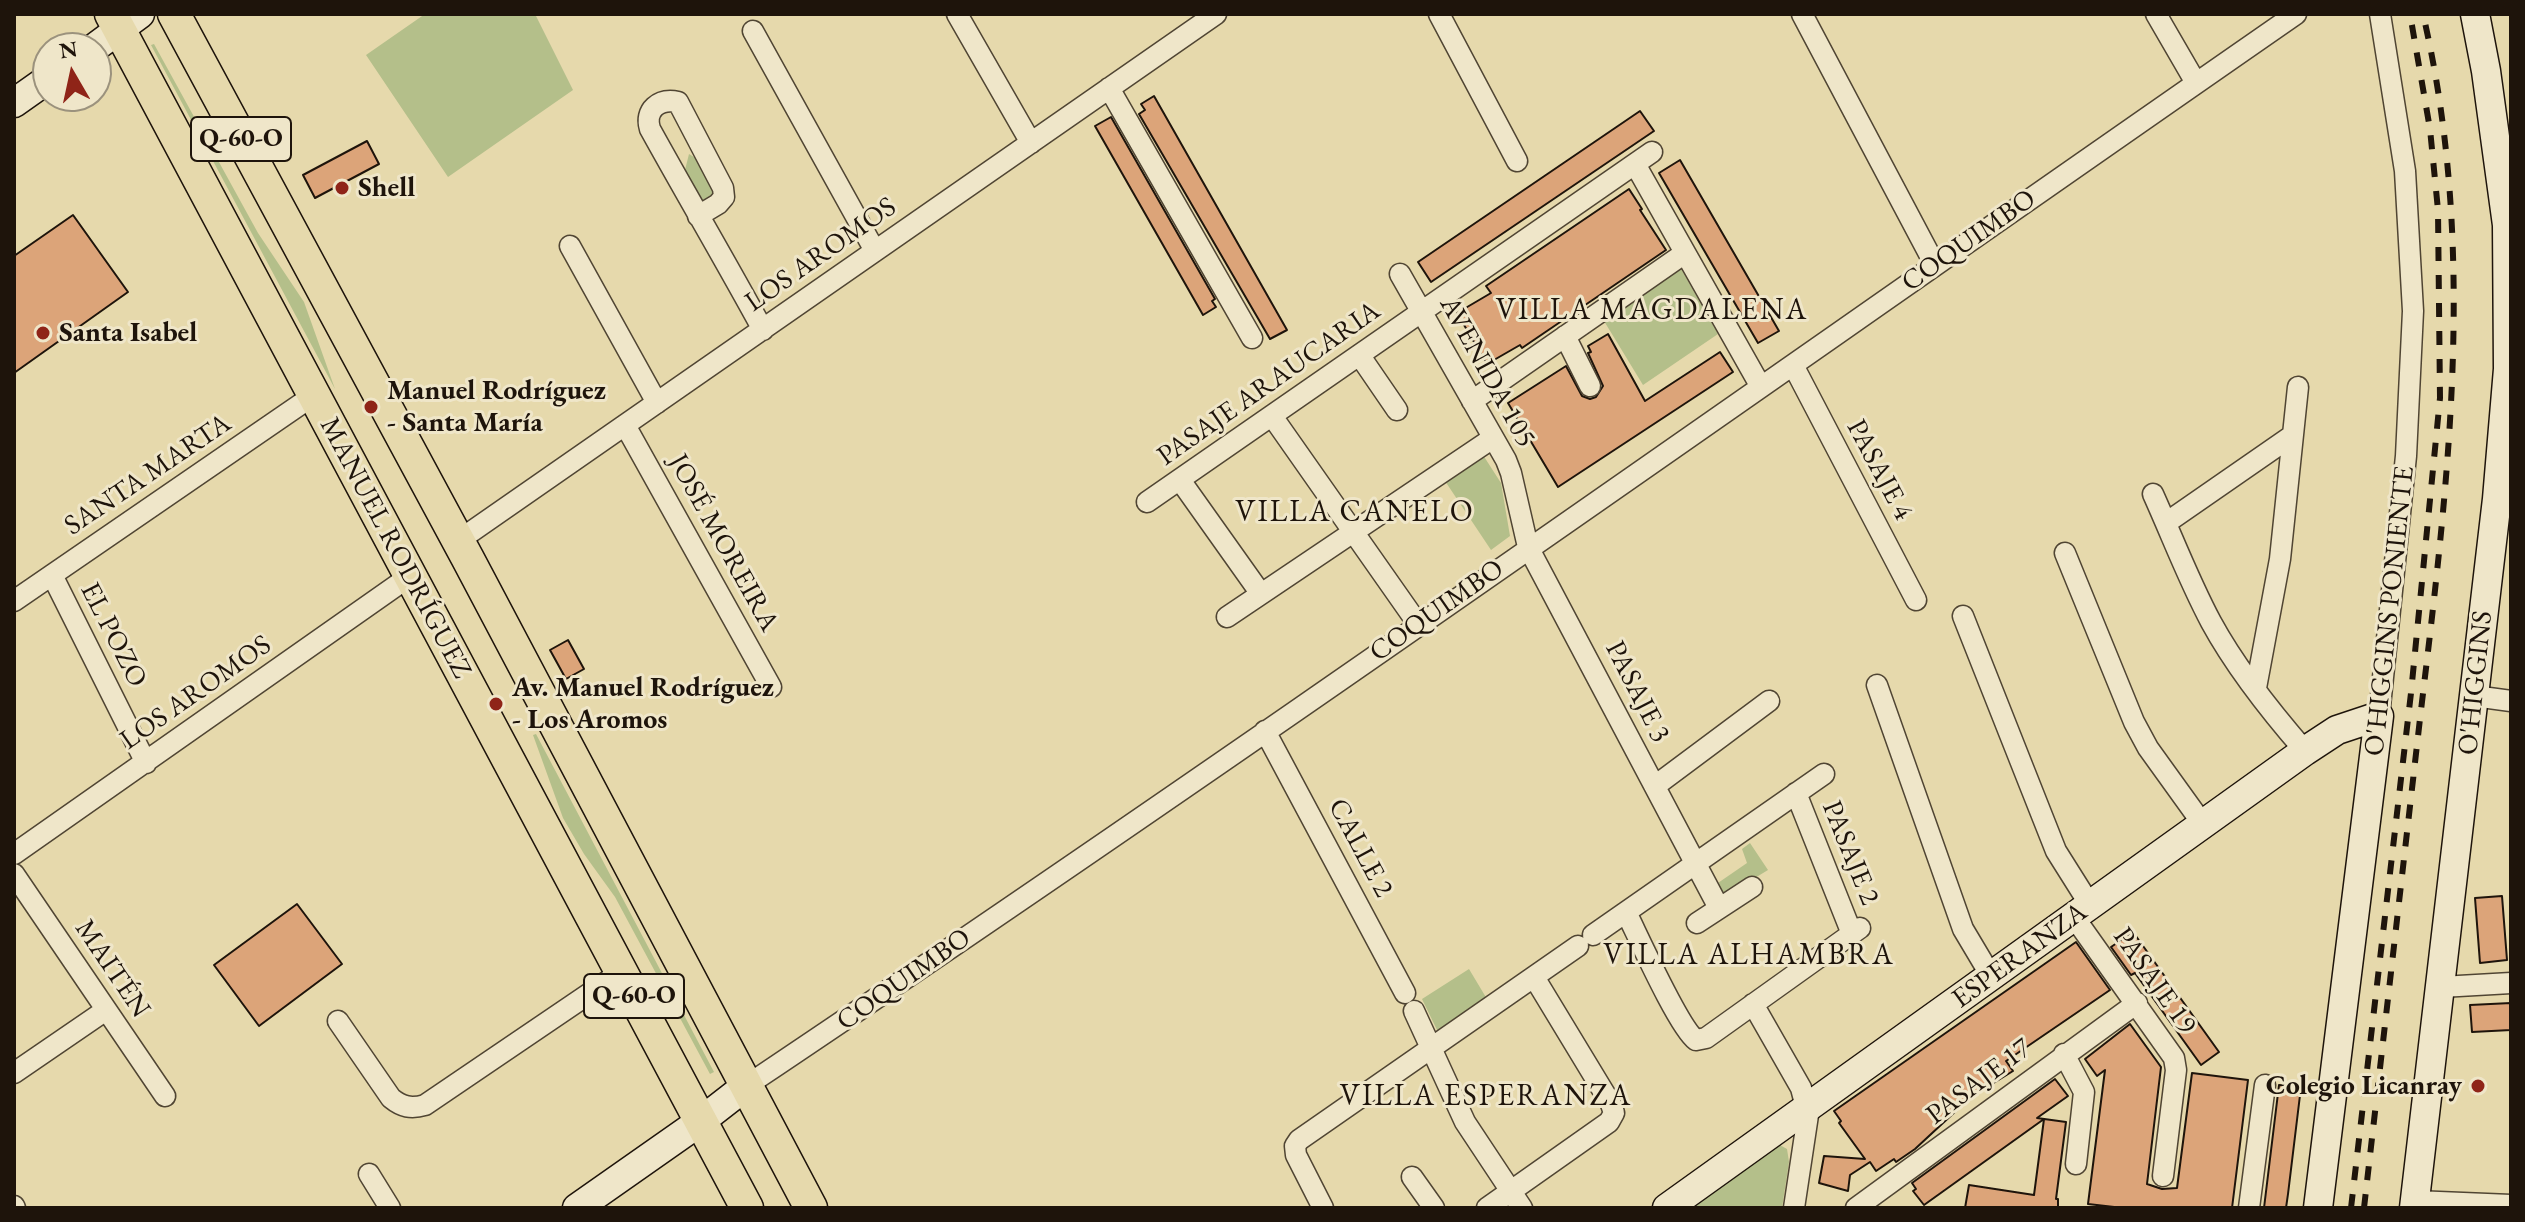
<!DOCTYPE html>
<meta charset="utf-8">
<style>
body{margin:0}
#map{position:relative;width:2525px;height:1222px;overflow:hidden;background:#e6d9ac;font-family:"EB Garamond",serif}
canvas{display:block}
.frame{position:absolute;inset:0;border:16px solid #1e140b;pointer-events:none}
.north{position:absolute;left:32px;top:32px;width:80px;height:80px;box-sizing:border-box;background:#efe6c9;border:2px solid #9b927d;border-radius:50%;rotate:351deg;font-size:22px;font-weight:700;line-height:32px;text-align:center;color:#1e140b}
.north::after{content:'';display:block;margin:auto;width:28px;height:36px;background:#8f2418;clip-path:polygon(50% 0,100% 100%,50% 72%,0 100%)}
</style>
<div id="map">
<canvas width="2525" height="1222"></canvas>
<div class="frame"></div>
<div class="north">N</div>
</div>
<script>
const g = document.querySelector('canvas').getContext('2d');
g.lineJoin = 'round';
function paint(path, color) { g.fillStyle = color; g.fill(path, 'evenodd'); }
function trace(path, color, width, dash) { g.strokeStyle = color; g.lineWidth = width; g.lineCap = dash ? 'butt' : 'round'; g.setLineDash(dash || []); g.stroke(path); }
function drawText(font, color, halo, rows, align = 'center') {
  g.font = font + ' "EB Garamond",serif'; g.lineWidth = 6; g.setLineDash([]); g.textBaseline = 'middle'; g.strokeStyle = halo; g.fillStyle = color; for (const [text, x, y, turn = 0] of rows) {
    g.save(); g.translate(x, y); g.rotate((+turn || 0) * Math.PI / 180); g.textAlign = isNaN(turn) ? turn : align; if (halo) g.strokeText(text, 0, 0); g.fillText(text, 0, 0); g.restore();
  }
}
const green = new Path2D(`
 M 425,14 L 535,14 L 573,90 L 448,177 L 366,55 Z
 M 154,44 L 258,233 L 304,302 L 335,389 L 151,45 Z
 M 689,154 L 699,160 L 714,192 L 714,196 L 703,202 L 700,200 L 685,170 Z
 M 1680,267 L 1718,334 L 1643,385 L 1604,321 Z
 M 1483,455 L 1501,483 L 1510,536 L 1491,550 L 1445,481 Z
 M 536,734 L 714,1072 L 710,1074 L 615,897 L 584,854 L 563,818 L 533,735 Z
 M 1750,843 L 1768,870 L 1722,898 L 1715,885 L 1747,863 L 1742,849 Z
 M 1469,969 L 1487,999 L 1438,1032 L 1422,999 Z
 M 1778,1144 L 1787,1149 L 1789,1162 L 1782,1208 L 1680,1208 Z`);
const building = new Path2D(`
 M 1154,96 L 1287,330 L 1270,339 L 1139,114 L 1145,110 L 1141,104 Z
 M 1640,111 L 1654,131 L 1431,282 L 1418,262 Z
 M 1111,117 L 1215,299 L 1212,301 L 1216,307 L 1203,315 L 1095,126 Z
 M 367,141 L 379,164 L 315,198 L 303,175 Z
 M 1680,160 L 1779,331 L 1758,343 L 1659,173 Z
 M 1629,189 L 1642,209 L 1640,210 L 1666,250 L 1522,348 L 1520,345 L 1487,364 L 1457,313 L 1491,293 L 1486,286 Z
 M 73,215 L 128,292 L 14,373 L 14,256 Z
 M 1608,334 L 1645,401 L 1720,352 L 1733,372 L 1558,487 L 1508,403 L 1566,366 L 1582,396 L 1590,399 L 1596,397 L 1603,386 L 1588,353 L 1591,352 L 1588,346 Z
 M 568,640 L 584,669 L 566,679 L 550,650 Z
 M 2502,896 L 2507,960 L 2480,963 L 2475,898 Z
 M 297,904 L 342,964 L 259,1026 L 214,965 Z
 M 2133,932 L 2219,1052 L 2201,1065 L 2135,973 L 2131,975 L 2111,947 Z
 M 2076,942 L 2110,990 L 2006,1061 L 2013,1071 L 1971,1097 L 1915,1149 L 1896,1162 L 1894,1159 L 1876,1171 L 1870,1162 L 1850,1175 L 1848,1191 L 1819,1183 L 1824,1156 L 1865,1159 L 1839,1123 L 1841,1121 L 1834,1111 Z
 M 2511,1003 L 2511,1030 L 2472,1032 L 2470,1005 Z
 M 2130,1024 L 2161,1067 L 2147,1184 L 2162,1189 L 2177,1188 L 2192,1073 L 2248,1080 L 2232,1208 L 2123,1208 L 2088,1204 L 2105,1070 L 2097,1076 L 2085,1059 Z
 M 2055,1079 L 2068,1096 L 2037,1118 L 2066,1122 L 2056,1199 L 2058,1199 L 2058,1208 L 1965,1208 L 1969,1185 L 2034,1195 L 2044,1119 L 1924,1205 L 1913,1191 L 1916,1189 L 1912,1183 Z
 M 2279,1085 L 2301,1087 L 2288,1194 L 2286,1208 L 2264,1208 Z`);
const street = new Path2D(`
 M 957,14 L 1031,143
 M 1439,14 L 1517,161
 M 1802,14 L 1935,265
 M 2156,14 L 2196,83
 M 753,31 L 875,251
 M 1109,88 L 1252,338
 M 1635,164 L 1761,387
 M 698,216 L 718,204 L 724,197 L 723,188 L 678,102 C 659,98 644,110 650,129 C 687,196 726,262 763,330
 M 570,246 L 657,403
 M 1400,274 L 1506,460 L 1511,473 L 1528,547 L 1719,908
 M 1565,336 L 1590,386
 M 1360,356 L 1397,410
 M 1793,365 L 1916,600
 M 1472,401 L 1685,253
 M 1272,416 L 1418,624
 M 625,425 L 771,687
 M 1180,480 L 1261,594
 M 2153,494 C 2172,536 2189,581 2211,622 C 2236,668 2271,712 2305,751
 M 1147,502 L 1652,152
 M 2166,523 L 2293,435
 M 458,541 L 1216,14
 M 2065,553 L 2134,722 L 2148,748 L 2202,823
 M 52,575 L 146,763
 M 14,601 L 314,395
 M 1963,616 L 2056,851 L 2090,905
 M 1227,617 L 1493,438
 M 1877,685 L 1963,929 L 1991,976
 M 2256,688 L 2280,559 L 2298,387
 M 2474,696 L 2511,701
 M 2379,716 L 2406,456 L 2413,311 L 2405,171 L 2380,14
 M 1265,731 L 1405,993
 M 1655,786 L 1769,701
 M 1796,793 L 1852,934
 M 14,854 L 410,576
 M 14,874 L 165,1096
 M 1626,912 C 1638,936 1679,1028 1696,1040 L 1706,1038 L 1860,928
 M 2074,917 L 2174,1058 L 2176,1070 L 2163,1176
 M 1697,923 L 1752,887
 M 1593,935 L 1824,774
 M 2441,987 L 2511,983
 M 1753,1004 L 1801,1088 L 1808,1115 L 1794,1208
 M 1414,1011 L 1465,1122 L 1522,1208
 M 338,1021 L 391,1098 C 402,1107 411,1109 425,1105 L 621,972
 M 2064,1054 L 2084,1092 L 2076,1164
 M 14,1073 L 106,1010
 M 746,1086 C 1268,736 1780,372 2296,14
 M 369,1174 L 390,1208
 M 1412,1177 L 1434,1208
 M 2415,1201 L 2511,1205
 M 14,1206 L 15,1208
 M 1323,1208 L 1296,1155 L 1295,1146 L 1299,1140 L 1578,946
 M 1487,1208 L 1609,1122 L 1614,1113 L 1611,1104 L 1534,977
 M 1856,1208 L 2137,1003
 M 2249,1208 L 2265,1085`);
const secondary = new Path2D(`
 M 94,48 L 140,14
 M 14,103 L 48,79
 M 577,1208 L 701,1121 L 746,1086
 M 1667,1208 L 2305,751 L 2337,730 L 2379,716 L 2318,1208
 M 2414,1208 L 2497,499 L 2508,369 L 2507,225 L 2486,71 L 2475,14`);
const primary = new Path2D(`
 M 111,14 L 747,1208
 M 174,14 L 468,559 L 811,1208`);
const rail = new Path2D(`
 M 2351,1208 L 2411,693 L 2440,398 L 2438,210 L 2430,129 L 2410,14
 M 2364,1208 C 2383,1042 2402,876 2421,710 C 2449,477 2477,246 2423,14`);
const markers = [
 [342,188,8,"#8f2418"],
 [43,333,8,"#8f2418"],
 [371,407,8,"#8f2418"],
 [496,704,8,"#8f2418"],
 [2478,1086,8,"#8f2418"]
];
const shields = [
 [241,139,100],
 [634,996,100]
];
const shieldNames = [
 ["Q-60-O",241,139],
 ["Q-60-O",634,996]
];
const poiNames = [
 ["Shell",358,188],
 ["Santa Isabel",59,333],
 ["Manuel Rodríguez",387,391],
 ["- Santa María",387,423],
 ["Av. Manuel Rodríguez",512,688],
 ["- Los Aromos",512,720],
 ["Colegio Licanray",2462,1086,"right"]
];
const streetNames = [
 ["COQUIMBO",1969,241,-35],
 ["LOS AROMOS",821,255,-35],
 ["AVENIDA 105",1487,372,61],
 ["PASAJE ARAUCARIA",1269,384,-35],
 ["PASAJE 4",1879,470,62],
 ["SANTA MARTA",148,475,-34],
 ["JOSÉ MOREIRA",723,543,61],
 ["MANUEL RODRÍGUEZ",395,548,62],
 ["COQUIMBO",1437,611,-35],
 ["O'HIGGINS PONIENTE",2390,611,-84],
 ["EL POZO",113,635,63],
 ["O'HIGGINS",2476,683,-84],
 ["PASAJE 3",1637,692,63],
 ["LOS AROMOS",196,693,-35],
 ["CALLE 2",1360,848,62],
 ["PASAJE 2",1850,853,68],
 ["ESPERANZA",2020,956,-36],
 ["MAITÉN",112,969,56],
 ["COQUIMBO",904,980,-35],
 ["PASAJE 19",2154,981,55],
 ["PASAJE 17",1979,1082,-37]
];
const neighbourhoodNames = [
 ["VILLA MAGDALENA",1652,311],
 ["VILLA CANELO",1355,513],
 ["VILLA ALHAMBRA",1749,956],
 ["VILLA ESPERANZA",1486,1097]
];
paint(green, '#b4bf8a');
paint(building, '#dca479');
trace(building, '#1e140b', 2);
trace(street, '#504533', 23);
trace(secondary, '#1e140b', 31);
trace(primary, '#1e140b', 35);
trace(street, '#efe6c9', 20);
trace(secondary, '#efe6c9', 28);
trace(primary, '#e6d9ac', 32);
trace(rail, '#1e140b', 6, [14, 14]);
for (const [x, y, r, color] of markers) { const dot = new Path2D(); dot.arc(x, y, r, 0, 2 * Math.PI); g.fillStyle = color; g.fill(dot); trace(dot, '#efe6c9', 3); }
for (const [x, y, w] of shields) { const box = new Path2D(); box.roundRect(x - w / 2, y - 22, w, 44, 6); g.fillStyle = '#efe6c9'; g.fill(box); trace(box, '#1e140b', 2); }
drawText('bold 26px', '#1e140b', null, shieldNames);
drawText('bold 28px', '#1e140b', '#efe6c9', poiNames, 'left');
drawText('28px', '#1e140b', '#efe6c9', streetNames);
g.letterSpacing = '2px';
drawText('30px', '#1e140b', '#efe6c9', neighbourhoodNames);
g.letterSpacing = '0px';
</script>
